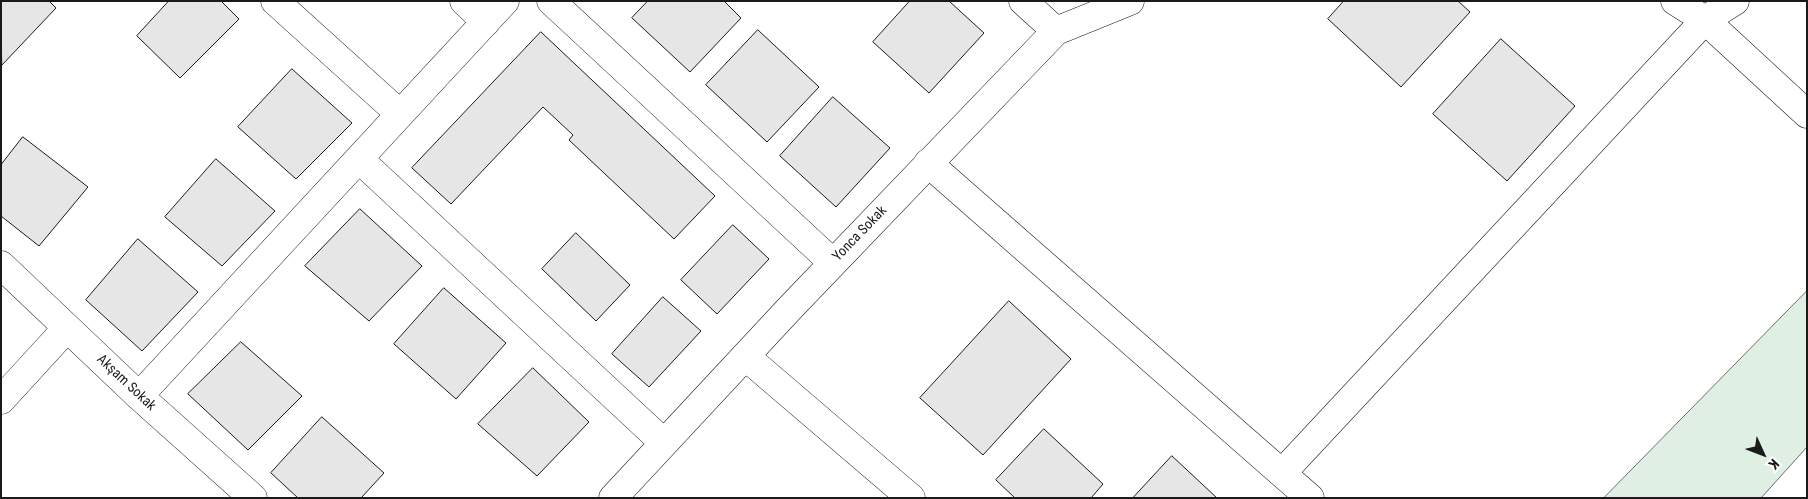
<!DOCTYPE html>
<meta charset="utf-8">
<style>
body{margin:0}
#map{position:relative;width:1808px;height:499px;overflow:hidden;background:#fff;font-family:"Roboto Condensed",sans-serif}
canvas{display:block}
.frame{position:absolute;inset:0;border:2px solid #1a1a1a;pointer-events:none}
.north{position:absolute;left:1738px;top:429px;width:50px;height:50px;-webkit-text-stroke:4px #fff;paint-order:stroke;rotate:133deg;font-size:14px;font-weight:700;line-height:20px;text-align:center;color:#1a1a1a}
.north::after{content:'';display:block;margin:auto;width:18px;height:22px;background:#1a1a1a;clip-path:polygon(50% 0,100% 100%,50% 72%,0 100%)}
</style>
<div id="map">
<canvas width="1808" height="499"></canvas>
<div class="frame"></div>
<div class="north">K</div>
</div>
<script>
const g = document.querySelector('canvas').getContext('2d');
g.lineJoin = 'round';
function paint(path, color) { g.fillStyle = color; g.fill(path, 'evenodd'); }
function trace(path, color, width, dash) { g.strokeStyle = color; g.lineWidth = width; g.lineCap = dash ? 'butt' : 'round'; g.setLineDash(dash || []); g.stroke(path); }
function drawText(font, color, halo, rows, align = 'center') {
  g.font = font + ' "Roboto Condensed",sans-serif'; g.lineWidth = 4; g.setLineDash([]); g.textBaseline = 'middle'; g.strokeStyle = halo; g.fillStyle = color; for (const [text, x, y, turn = 0] of rows) {
    g.save(); g.translate(x, y); g.rotate((+turn || 0) * Math.PI / 180); g.textAlign = isNaN(turn) ? turn : align; if (halo) g.strokeText(text, 0, 0); g.fillText(text, 0, 0); g.restore();
  }
}
const green = new Path2D(`
 M 1807,291 L 1807,447 L 1761,498 L 1604,498 Z`);
const building = new Path2D(`
 M 1,1 L 49,1 L 56,8 L 2,65 Z
 M 169,1 L 221,1 L 239,19 L 180,78 L 137,36 Z
 M 648,1 L 724,1 L 741,18 L 690,72 L 632,18 Z
 M 910,1 L 949,1 L 984,33 L 929,93 L 873,42 Z
 M 1344,1 L 1458,1 L 1470,12 L 1401,87 L 1328,19 Z
 M 758,30 L 819,87 L 767,142 L 706,85 Z
 M 541,32 L 715,196 L 674,239 L 569,140 L 573,135 L 543,107 L 451,204 L 412,168 Z
 M 1501,39 L 1575,106 L 1507,181 L 1433,114 Z
 M 292,69 L 352,123 L 296,179 L 238,127 Z
 M 833,97 L 890,148 L 836,207 L 780,156 Z
 M 23,137 L 88,187 L 39,246 L 1,216 L 1,165 Z
 M 216,159 L 275,211 L 222,266 L 165,217 Z
 M 360,209 L 422,266 L 369,321 L 305,266 Z
 M 733,225 L 769,259 L 717,314 L 681,280 Z
 M 576,233 L 630,285 L 596,321 L 542,269 Z
 M 138,239 L 198,292 L 142,351 L 86,300 Z
 M 444,288 L 506,343 L 456,399 L 394,344 Z
 M 663,297 L 701,331 L 649,387 L 612,354 Z
 M 1009,301 L 1071,359 L 983,455 L 920,398 Z
 M 241,342 L 302,396 L 248,450 L 188,394 Z
 M 533,368 L 589,422 L 537,476 L 478,424 Z
 M 322,417 L 384,473 L 361,498 L 298,498 L 271,473 Z
 M 1044,429 L 1103,484 L 1091,498 L 1015,498 L 996,480 Z
 M 1172,456 L 1217,498 L 1133,498 Z`);
const minor = new Path2D(`
 M 275,1 L 400,114
 M 464,1 L 486,22
 M 551,1 L 833,263
 M 1023,1 L 1056,31
 M 1675,1 L 1705,20 L 1807,114
 M 359,159 L 663,442
 M 928,163 L 1310,498
 M 1,265 L 139,396 L 253,498
 M 745,356 L 911,498
 M 139,396 L 505,1
 M 1,400 L 67,328
 M 1282,473 L 1705,20 L 1735,1
 M 613,498 L 791,307 L 1056,31 L 1130,1`);
const streetNames = [
 ["Yonca Sokak",860,234,-46],
 ["Akşam Sokak",126,383,43]
];
paint(green, '#e0efe3');
trace(green, '#6a6a6a', 1);
paint(building, '#e6e6e6');
trace(building, '#1a1a1a', 1);
trace(minor, '#1a1a1a', 29);
trace(minor, '#fff', 28);
drawText('14px', '#1a1a1a', '#fff', streetNames);
</script>
